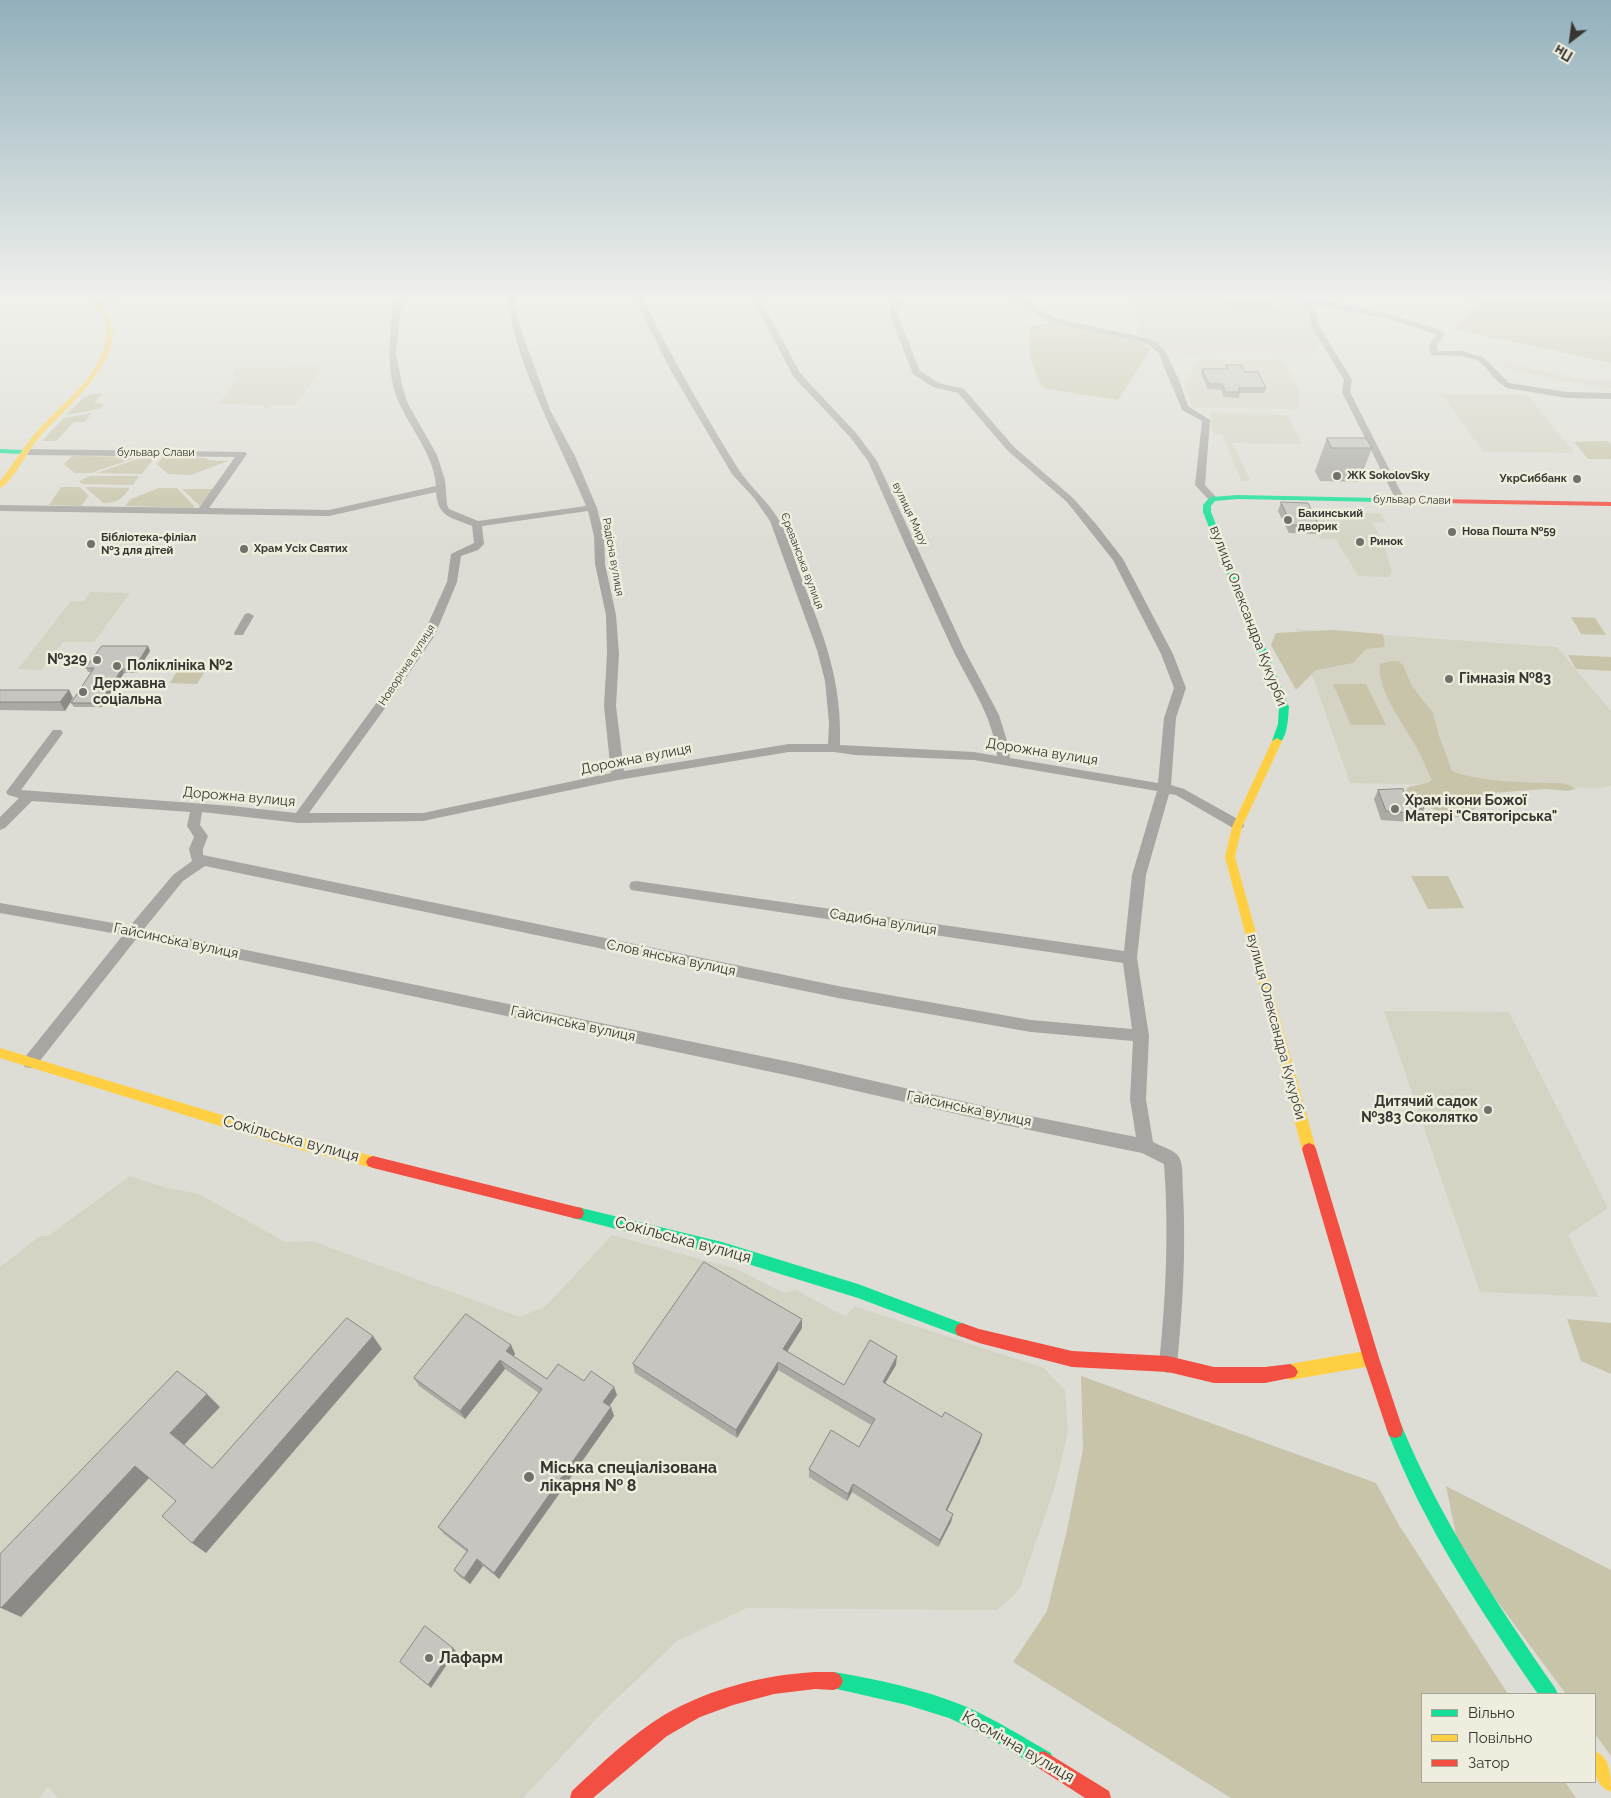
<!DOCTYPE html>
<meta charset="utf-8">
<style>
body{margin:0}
#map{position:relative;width:1611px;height:1798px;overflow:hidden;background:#deddd5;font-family:Raleway,sans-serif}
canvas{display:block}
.legend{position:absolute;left:1421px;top:1693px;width:175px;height:90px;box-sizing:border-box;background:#efedde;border:1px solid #a5a498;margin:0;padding:6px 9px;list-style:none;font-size:15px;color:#373630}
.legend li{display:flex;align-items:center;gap:10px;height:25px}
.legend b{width:25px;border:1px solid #a5a498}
.north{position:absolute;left:1546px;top:15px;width:50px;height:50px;-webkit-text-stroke:4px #efedde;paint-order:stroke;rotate:210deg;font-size:14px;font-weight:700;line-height:20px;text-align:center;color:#373630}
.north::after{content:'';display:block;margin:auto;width:18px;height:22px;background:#373630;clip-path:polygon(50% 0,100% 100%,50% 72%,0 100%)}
</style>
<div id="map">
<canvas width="1611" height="1798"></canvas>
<ul class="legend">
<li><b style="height:6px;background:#16e098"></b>Вільно</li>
<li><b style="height:6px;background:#ffcf43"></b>Повільно</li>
<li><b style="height:6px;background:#f24e42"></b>Затор</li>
</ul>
<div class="north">Пн</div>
</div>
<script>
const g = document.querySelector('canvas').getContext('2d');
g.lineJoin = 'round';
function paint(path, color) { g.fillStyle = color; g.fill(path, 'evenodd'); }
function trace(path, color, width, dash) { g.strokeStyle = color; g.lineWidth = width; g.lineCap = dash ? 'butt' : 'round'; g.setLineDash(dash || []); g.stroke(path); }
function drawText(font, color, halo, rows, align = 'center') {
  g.font = font + ' Raleway,sans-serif'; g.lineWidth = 5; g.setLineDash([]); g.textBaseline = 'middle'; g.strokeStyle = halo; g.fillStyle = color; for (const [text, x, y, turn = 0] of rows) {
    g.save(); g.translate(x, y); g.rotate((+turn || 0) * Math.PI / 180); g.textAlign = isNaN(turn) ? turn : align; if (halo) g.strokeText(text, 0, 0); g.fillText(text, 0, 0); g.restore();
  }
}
const built = new Path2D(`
 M 1134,298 L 1283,298 L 1300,302 L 1323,343 L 1309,354 L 1227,353 L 1188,355 L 1167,352 L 1139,334 Z
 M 1197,360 L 1283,360 L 1299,392 L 1298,409 L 1195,408 L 1191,405 L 1185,386 Z
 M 1506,363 L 1588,380 L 1609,381 L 1611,380 L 1611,388 L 1603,389 L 1537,376 L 1503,367 Z
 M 323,367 L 295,405 L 273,405 L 268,408 L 264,408 L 262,405 L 218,404 L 239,377 L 232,377 L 236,368 Z
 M 1442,394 L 1527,395 L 1575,453 L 1483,452 Z
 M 1209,412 L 1288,415 L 1302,444 L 1233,443 L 1250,480 L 1241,481 L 1222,434 L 1213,433 Z
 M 1306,513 L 1381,513 L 1386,522 L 1373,523 L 1384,546 L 1392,571 L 1389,577 L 1358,576 L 1336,539 L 1320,539 Z
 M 90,592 L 130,593 L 94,642 L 63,642 L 42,670 L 18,669 L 71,601 L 83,602 Z
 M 1296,629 L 1557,647 L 1611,711 L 1611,786 L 1603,788 L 1350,783 Z
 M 1384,1011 L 1509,1012 L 1608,1208 L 1568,1235 L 1599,1297 L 1480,1292 Z
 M 130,1176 L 164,1187 L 199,1194 L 285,1242 L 312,1241 L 520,1317 L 546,1306 L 612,1235 L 737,1269 L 784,1293 L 796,1290 L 846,1317 L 854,1306 L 1044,1368 L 1065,1390 L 1068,1432 L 1054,1490 L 1020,1588 L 1011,1598 L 997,1610 L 747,1608 L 677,1641 L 602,1713 L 523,1798 L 58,1798 L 48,1787 L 39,1798 L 0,1798 L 0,1267 L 40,1236 L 48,1236 Z`);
const green = new Path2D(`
 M 1224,298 L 1270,298 L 1279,315 L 1239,314 L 1230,312 Z
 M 1462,298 L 1611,298 L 1611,363 L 1454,329 L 1476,303 Z
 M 1052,323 L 1141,342 L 1151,349 L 1118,400 L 1047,389 L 1041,386 L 1030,358 L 1030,326 Z
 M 92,394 L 102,394 L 94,403 L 105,404 L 100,409 L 66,415 L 83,398 Z
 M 92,413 L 85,422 L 74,422 L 56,441 L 42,441 L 64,418 Z
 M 1608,441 L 1611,445 L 1611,459 L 1588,459 L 1574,442 Z
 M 72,456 L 138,457 L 91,473 L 75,473 L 64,464 Z
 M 143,457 L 155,457 L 142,474 L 97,473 Z
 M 163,457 L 205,458 L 209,460 L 228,461 L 191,475 L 168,474 L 157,464 Z
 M 90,476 L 139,476 L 133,485 L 82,484 L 79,481 Z
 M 61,487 L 80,487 L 89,496 L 81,506 L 49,505 Z
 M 85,487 L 130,488 C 122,499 117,503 103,503 Z
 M 159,488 L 177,488 L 194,506 L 193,508 L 125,506 L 131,499 Z
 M 182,489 L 214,489 L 200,506 Z
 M 1571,617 L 1595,618 L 1606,635 L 1581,634 Z
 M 1333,630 L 1383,634 L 1385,647 L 1366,649 L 1353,663 L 1316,670 L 1296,690 L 1271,645 L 1276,633 Z
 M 1568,655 L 1611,657 L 1611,671 L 1576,669 Z
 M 1391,661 L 1398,661 L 1403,665 L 1412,686 L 1433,713 L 1439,736 L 1452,771 C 1478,782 1532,783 1561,783 L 1569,785 L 1576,789 L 1568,791 L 1546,789 L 1492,793 C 1454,833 1452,816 1410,797 L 1405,792 L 1408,787 L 1427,783 L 1432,780 C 1427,771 1424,761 1419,752 C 1407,729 1376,690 1380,664 Z
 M 181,665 L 208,666 L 197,684 L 170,683 Z
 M 1333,684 L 1366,684 L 1386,725 L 1351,725 Z
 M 1411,876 L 1448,876 L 1464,908 L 1428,909 Z
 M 1567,1319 L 1611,1323 L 1611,1374 L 1581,1361 Z
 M 1081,1376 L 1376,1483 L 1399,1525 L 1508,1694 L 1422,1694 L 1422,1782 L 1565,1782 L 1576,1798 L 1231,1798 L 1013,1662 L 1047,1611 L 1067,1530 L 1083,1449 Z
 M 1446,1486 L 1611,1570 L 1611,1756 L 1595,1734 L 1595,1694 L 1566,1694 L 1459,1550 Z`);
const street = new Path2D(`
 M 109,298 L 122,298 L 97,306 L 93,304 Z
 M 394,298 L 402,298 L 396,353 L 402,385 L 408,404 L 437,455 L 445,480 L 447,505 L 449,509 L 478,521 L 586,506 C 558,438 518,372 507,298 L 515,298 L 519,324 L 550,410 L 575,456 L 597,508 L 604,536 L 605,564 L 616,615 L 619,654 L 616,706 L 624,771 L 789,744 L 828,744 L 829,723 L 825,681 L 817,650 L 770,521 L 754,498 L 732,474 L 671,371 L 634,298 L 642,298 C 672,357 704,414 739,470 C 751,488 768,501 779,520 C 789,537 794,559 801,577 C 824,637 842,679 840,745 L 974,752 L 997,756 C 993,715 969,684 952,648 C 923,586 896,523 868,461 L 850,437 L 793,376 L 752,298 L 760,298 L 800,373 L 856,433 L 877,461 L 964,649 L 999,715 L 1008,744 L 1010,758 L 1158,783 L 1164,718 L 1174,688 L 1161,654 L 1113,560 L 1067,502 L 1008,451 L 958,393 L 933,387 L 913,374 L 890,316 L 890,309 L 896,298 L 904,298 L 898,309 L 898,316 L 920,371 L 939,383 L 964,389 L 1014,447 L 1073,498 L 1096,524 L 1123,559 L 1173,654 L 1186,688 L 1176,718 L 1171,785 L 1184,789 L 1243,822 L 1244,825 L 1243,828 L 1233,828 L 1176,795 L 1169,794 L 1146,875 L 1137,958 L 1149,1036 L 1146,1099 L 1153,1142 C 1160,1146 1175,1150 1179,1157 C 1184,1165 1182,1182 1183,1191 C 1186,1249 1183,1306 1177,1364 L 1175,1371 L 1168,1373 L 1161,1371 L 1159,1364 C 1166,1297 1169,1231 1164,1164 L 1142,1153 L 1005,1125 L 800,1078 L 137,938 L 35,1067 L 30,1068 L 25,1067 L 22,1062 L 25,1057 L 123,935 L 0,913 L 0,903 L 130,926 L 173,875 L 192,861 L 189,849 L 194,837 L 187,826 L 190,812 L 32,801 L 5,828 L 0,830 L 0,817 L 19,798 L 8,795 L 6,792 L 53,730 L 61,730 L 63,733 L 21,790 L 232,806 L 296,813 L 383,694 L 423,635 L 447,582 L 451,554 L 474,543 L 472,526 C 451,517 438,518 436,492 L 329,516 L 0,511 L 0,505 L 199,508 L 235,457 L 23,455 L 18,452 L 23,449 L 245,452 L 247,454 L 209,508 L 329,510 L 436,486 C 434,456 413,432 400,405 C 384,370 390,335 394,298 ZM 588,511 L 594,536 L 595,564 L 606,615 L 607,654 L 604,706 L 611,773 L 423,813 L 309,813 L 391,700 L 435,635 L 457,582 L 461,556 L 478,550 L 484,544 L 482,526 ZM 789,752 L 834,752 L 855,755 L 974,760 L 1157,791 L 1132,875 L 1124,951 L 636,881 L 631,882 L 629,886 L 631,890 L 1123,963 L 1132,1029 L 1031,1020 L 838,986 L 203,855 L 203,849 L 208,836 L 200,825 L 202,812 L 299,823 L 423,821 L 618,780 ZM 205,866 L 838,998 L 1031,1032 L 1133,1041 L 1130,1099 L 1136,1137 L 1005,1111 L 800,1064 L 144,929 L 183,881 Z
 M 1012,298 L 1021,298 L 1054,318 L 1146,338 L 1156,342 L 1165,351 L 1179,380 L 1188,406 L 1210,420 L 1205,485 L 1216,497 L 1216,501 L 1210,501 L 1195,485 L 1202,421 L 1182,410 L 1158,352 L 1150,346 L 1141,342 L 1048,322 Z
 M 1289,298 C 1336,298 1396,316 1441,330 L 1445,334 L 1437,345 L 1438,351 L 1461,351 L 1483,357 L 1509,383 L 1567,392 L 1611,393 L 1611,399 L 1567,398 L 1507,388 L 1498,382 L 1485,367 L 1477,360 L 1461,356 L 1431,355 L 1429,345 L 1437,335 L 1435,334 L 1392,320 L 1312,304 L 1311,306 L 1318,315 L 1318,324 L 1352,380 L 1350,392 L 1405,500 L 1400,503 L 1397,502 L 1342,392 L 1344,380 L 1310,324 L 1310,315 L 1303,306 L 1305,303 Z
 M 249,613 L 254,616 L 244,633 L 243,635 L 235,635 L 234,633 L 245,614 Z`);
const fast = new Path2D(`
 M 0,449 L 23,450 L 27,452 L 23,454 L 0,453 Z
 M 1238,495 L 1380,498 L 1384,500 L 1380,502 L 1238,499 L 1215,501 L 1211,506 L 1211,512 L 1289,707 C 1288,717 1288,740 1277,744 L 1272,741 L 1278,724 L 1279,707 L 1203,512 L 1203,505 L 1210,497 Z
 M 577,1207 L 722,1242 L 858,1284 L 967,1325 L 969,1330 L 967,1335 L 962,1337 L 858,1298 L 722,1256 L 577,1219 L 572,1218 L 570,1213 L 572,1208 Z
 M 1395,1422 L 1401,1424 C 1440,1519 1497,1604 1555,1688 L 1558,1694 L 1538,1694 C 1481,1611 1423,1525 1387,1430 L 1389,1424 Z
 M 834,1672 C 879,1680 924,1689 967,1707 C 996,1720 1023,1737 1051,1753 L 1053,1760 L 1051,1767 L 1044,1769 L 1037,1767 L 979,1732 L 949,1718 L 907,1705 L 828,1687 L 825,1681 L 828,1675 Z`);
const slow = new Path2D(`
 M 87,298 L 94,298 C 99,304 105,309 109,316 C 131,358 60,412 37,440 C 28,451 12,483 0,488 L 0,481 C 14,464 24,445 39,429 C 65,401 117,364 104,319 C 101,311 93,305 87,298 Z
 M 1277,738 L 1282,741 L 1242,827 L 1235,857 L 1316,1149 L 1314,1153 L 1309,1155 L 1304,1153 L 1302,1149 L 1225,857 L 1232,827 L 1272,741 Z
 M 0,1048 L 285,1134 L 373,1156 L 378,1158 L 380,1162 L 378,1166 L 373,1168 L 285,1146 L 0,1058 Z
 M 1371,1350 L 1376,1353 L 1379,1358 L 1376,1363 L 1371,1366 L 1290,1380 L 1285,1377 L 1282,1372 L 1285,1367 L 1290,1364 Z
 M 1595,1751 C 1611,1758 1611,1776 1611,1792 C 1593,1785 1594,1767 1595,1751 Z`);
const jam = new Path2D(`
 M 1377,498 L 1611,502 L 1611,506 L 1380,502 L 1376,500 Z
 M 1309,1143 L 1314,1145 L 1316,1149 L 1379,1358 L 1403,1430 L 1401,1436 L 1395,1438 L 1389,1436 L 1363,1358 L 1302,1149 L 1304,1145 Z
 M 373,1156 L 577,1207 L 582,1208 L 584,1213 L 582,1218 L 577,1219 L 373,1168 L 368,1166 L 366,1162 L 368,1158 Z
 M 962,1323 L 979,1329 L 1072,1351 L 1168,1356 L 1214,1367 L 1265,1367 L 1290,1364 L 1295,1367 L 1298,1372 L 1295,1377 L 1265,1383 L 1214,1383 L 1168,1372 L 1072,1367 L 979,1343 L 957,1335 L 955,1330 L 957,1325 Z
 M 815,1672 L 834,1672 L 840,1675 L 843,1681 L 840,1687 L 834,1690 L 815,1689 L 774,1694 L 733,1705 L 700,1717 L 667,1736 L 593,1798 L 570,1798 L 572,1791 C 600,1765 631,1735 664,1715 C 709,1689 763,1675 815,1672 Z
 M 1044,1751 L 1109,1791 L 1111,1798 L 1085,1798 L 1037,1767 L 1035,1760 L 1037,1753 Z`);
const wall = new Path2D(`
 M 1226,365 L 1245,372 L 1266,388 L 1264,393 L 1240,393 L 1239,398 L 1224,397 L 1221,390 L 1208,389 L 1201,374 L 1202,369 L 1225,369 Z
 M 1327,438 L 1372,448 L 1359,482 L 1320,481 L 1315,471 Z
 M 1281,502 L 1319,526 L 1316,534 L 1289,533 L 1278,511 Z
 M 148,646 L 150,651 L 136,673 L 124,673 L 102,707 L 74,707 L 71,703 L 92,672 L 88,672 L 86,668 Z
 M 0,690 L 69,690 L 73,698 L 65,711 L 0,710 Z
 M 1378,790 L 1405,795 L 1424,809 L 1420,817 L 1412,817 L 1410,822 L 1381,820 L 1374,799 Z
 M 802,1319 L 802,1328 L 787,1352 L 844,1385 L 896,1365 L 885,1383 L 942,1417 L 982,1434 L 980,1442 L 947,1511 L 953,1514 L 951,1522 L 938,1547 L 852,1492 L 847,1501 L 809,1477 L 809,1469 L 859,1447 L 871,1425 L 778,1370 L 737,1438 L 635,1373 L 633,1364 Z
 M 511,1345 L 515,1354 L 513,1356 L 547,1379 L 584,1381 L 614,1387 L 617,1395 L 609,1406 L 611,1407 L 614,1416 L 499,1579 L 483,1566 L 470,1584 L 459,1576 L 454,1570 L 467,1552 L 444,1534 L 438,1527 L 539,1393 L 505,1369 L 465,1419 L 419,1386 L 414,1378 Z`);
const shadedWall = new Path2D(`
 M 148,646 L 150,651 L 136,673 L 134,669 Z
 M 122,669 L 124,673 L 102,707 L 99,703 Z
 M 69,690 L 73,698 L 65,711 L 60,702 Z
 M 802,1319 L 802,1328 L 783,1358 L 783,1349 Z
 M 373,1336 L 382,1349 L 206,1553 L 192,1543 Z
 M 511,1345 L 515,1354 L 510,1360 L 506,1351 Z
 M 897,1356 L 896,1365 L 881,1390 L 883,1382 Z
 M 500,1360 L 505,1369 L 465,1419 L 460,1411 Z
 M 778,1362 L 778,1370 L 737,1438 L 736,1430 Z
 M 614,1387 L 617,1395 L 606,1411 L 603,1402 Z
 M 207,1394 L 220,1407 L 184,1445 L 170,1433 Z
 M 611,1407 L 614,1416 L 499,1579 L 494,1573 Z
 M 982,1434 L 980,1442 L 944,1517 L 946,1510 Z
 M 135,1466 L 150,1477 L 21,1617 L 1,1608 Z
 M 853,1484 L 852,1492 L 847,1501 L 848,1494 Z
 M 953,1514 L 951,1522 L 938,1547 L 940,1540 Z
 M 477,1559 L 483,1566 L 470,1584 L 464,1578 Z
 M 453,1648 L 456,1651 L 431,1688 L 428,1685 Z`);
const building = new Path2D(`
 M 1226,365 L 1241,365 L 1245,372 L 1258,372 L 1266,388 L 1238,388 L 1240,392 L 1226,392 L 1222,384 L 1209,384 L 1202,369 L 1228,369 Z
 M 1327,438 L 1366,438 L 1372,448 L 1332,448 Z
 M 1281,502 L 1308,503 L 1319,526 L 1292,525 Z
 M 102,646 L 148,646 L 134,669 L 122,669 L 99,703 L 71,703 L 94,668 L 86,668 Z
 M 0,690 L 69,690 L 60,702 L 0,702 Z
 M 1403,789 L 1405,795 L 1418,795 L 1424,809 L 1412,808 L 1414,813 L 1386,811 L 1378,790 Z
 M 704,1262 L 802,1319 L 783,1349 L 844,1385 L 870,1340 L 897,1356 L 883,1382 L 942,1417 L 945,1412 L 982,1434 L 946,1510 L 953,1514 L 940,1540 L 853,1484 L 848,1494 L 809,1469 L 831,1430 L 859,1447 L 875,1419 L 778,1362 L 736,1430 L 633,1364 Z
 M 466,1314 L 511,1345 L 506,1351 L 547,1379 L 558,1364 L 584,1381 L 591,1371 L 614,1387 L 603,1402 L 611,1407 L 494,1573 L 477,1559 L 464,1578 L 454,1570 L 468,1550 L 438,1527 L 542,1389 L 500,1360 L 460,1411 L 414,1378 Z
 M 347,1318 L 373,1336 L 192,1543 L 162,1516 L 176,1501 L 135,1466 L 1,1608 L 0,1607 L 0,1554 L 177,1371 L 207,1394 L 170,1433 L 212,1468 Z
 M 425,1626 L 453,1648 L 428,1685 L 400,1662 Z`);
const markers = [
 [1337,476,5,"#71706a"],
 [1577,479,5,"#71706a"],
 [1288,520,5,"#71706a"],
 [1452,532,5,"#71706a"],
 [1360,542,5,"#71706a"],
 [91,544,5,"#71706a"],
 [244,549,5,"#71706a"],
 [97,660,5,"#71706a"],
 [117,666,5,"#71706a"],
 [1449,679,5,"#71706a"],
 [83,692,5,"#71706a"],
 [1395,809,5,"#71706a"],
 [1488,1110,5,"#71706a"],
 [529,1477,6,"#71706a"],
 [429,1658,5,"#71706a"]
];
const farStreetnames = [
 ["бульвар Слави",156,453],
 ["бульвар Слави",1412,500,1],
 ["вулиця Миру",910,514,65],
 ["Радісна вулиця",613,557,80],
 ["Єреванська вулиця",802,561,69],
 ["Новорічна вулиця",407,665,-57]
];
const farPoinames = [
 ["ЖК SokolovSky",1347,476],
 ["УкрСиббанк",1567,479,"right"],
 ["Бакинський",1298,514],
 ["дворик",1298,527],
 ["Нова Пошта №59",1462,532],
 ["Бібліотека-філіал",101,538],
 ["№3 для дітей",101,551],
 ["Ринок",1370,542],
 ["Храм Усіх Святих",254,549]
];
const streetNames = [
 ["вулиця Олександра Кукурби",1248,616,69],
 ["Дорожна вулиця",1042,752,9],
 ["Дорожна вулиця",636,759,-11],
 ["Дорожна вулиця",239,797,5],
 ["Садибна вулиця",883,922,9],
 ["Гайсинська вулиця",176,941,12],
 ["Словʼянська вулиця",671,958,12],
 ["Гайсинська вулиця",573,1024,12],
 ["вулиця Олександра Кукурби",1276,1027,75],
 ["Гайсинська вулиця",969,1109,12]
];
const poiNames = [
 ["№329",87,660,"right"],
 ["Поліклініка №2",127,666],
 ["Гімназія №83",1459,679],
 ["Державна",93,684],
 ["соціальна",93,700],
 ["Храм ікони Божої",1405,801],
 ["Матері \"Святогірська\"",1405,817],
 ["Дитячий садок",1478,1102,"right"],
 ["№383 Соколятко",1478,1118,"right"]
];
const nearStreetnames = [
 ["Сокільська вулиця",291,1139,15],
 ["Сокільська вулиця",683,1240,15],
 ["Космічна вулиця",1018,1747,30]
];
const nearPoinames = [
 ["Міська спеціалізована",540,1468],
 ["лікарня № 8",540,1486],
 ["Лафарм",439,1658]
];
paint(built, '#d5d3c4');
paint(green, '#c8c4a9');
paint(street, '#a7a6a2');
paint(fast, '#16e098');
paint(slow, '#ffcf43');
paint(jam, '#f24e42');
paint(wall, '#aaa9a4');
paint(shadedWall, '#8b8a86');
paint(building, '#c6c5bf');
trace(building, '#8b8a86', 1);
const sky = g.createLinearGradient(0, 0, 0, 550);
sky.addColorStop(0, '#92b0bb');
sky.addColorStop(0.54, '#f0f0ec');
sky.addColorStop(1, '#f0f0ec00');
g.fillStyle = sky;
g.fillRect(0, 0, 1611, 550);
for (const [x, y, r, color] of markers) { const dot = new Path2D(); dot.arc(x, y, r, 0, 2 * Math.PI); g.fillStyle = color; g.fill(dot); trace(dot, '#efedde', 2); }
drawText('11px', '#373630', '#efedde', farStreetnames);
drawText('bold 11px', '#373630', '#efedde', farPoinames, 'left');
drawText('14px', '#373630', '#efedde', streetNames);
drawText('bold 14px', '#373630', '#efedde', poiNames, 'left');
drawText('16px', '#373630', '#efedde', nearStreetnames);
drawText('bold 16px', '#373630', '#efedde', nearPoinames, 'left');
</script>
